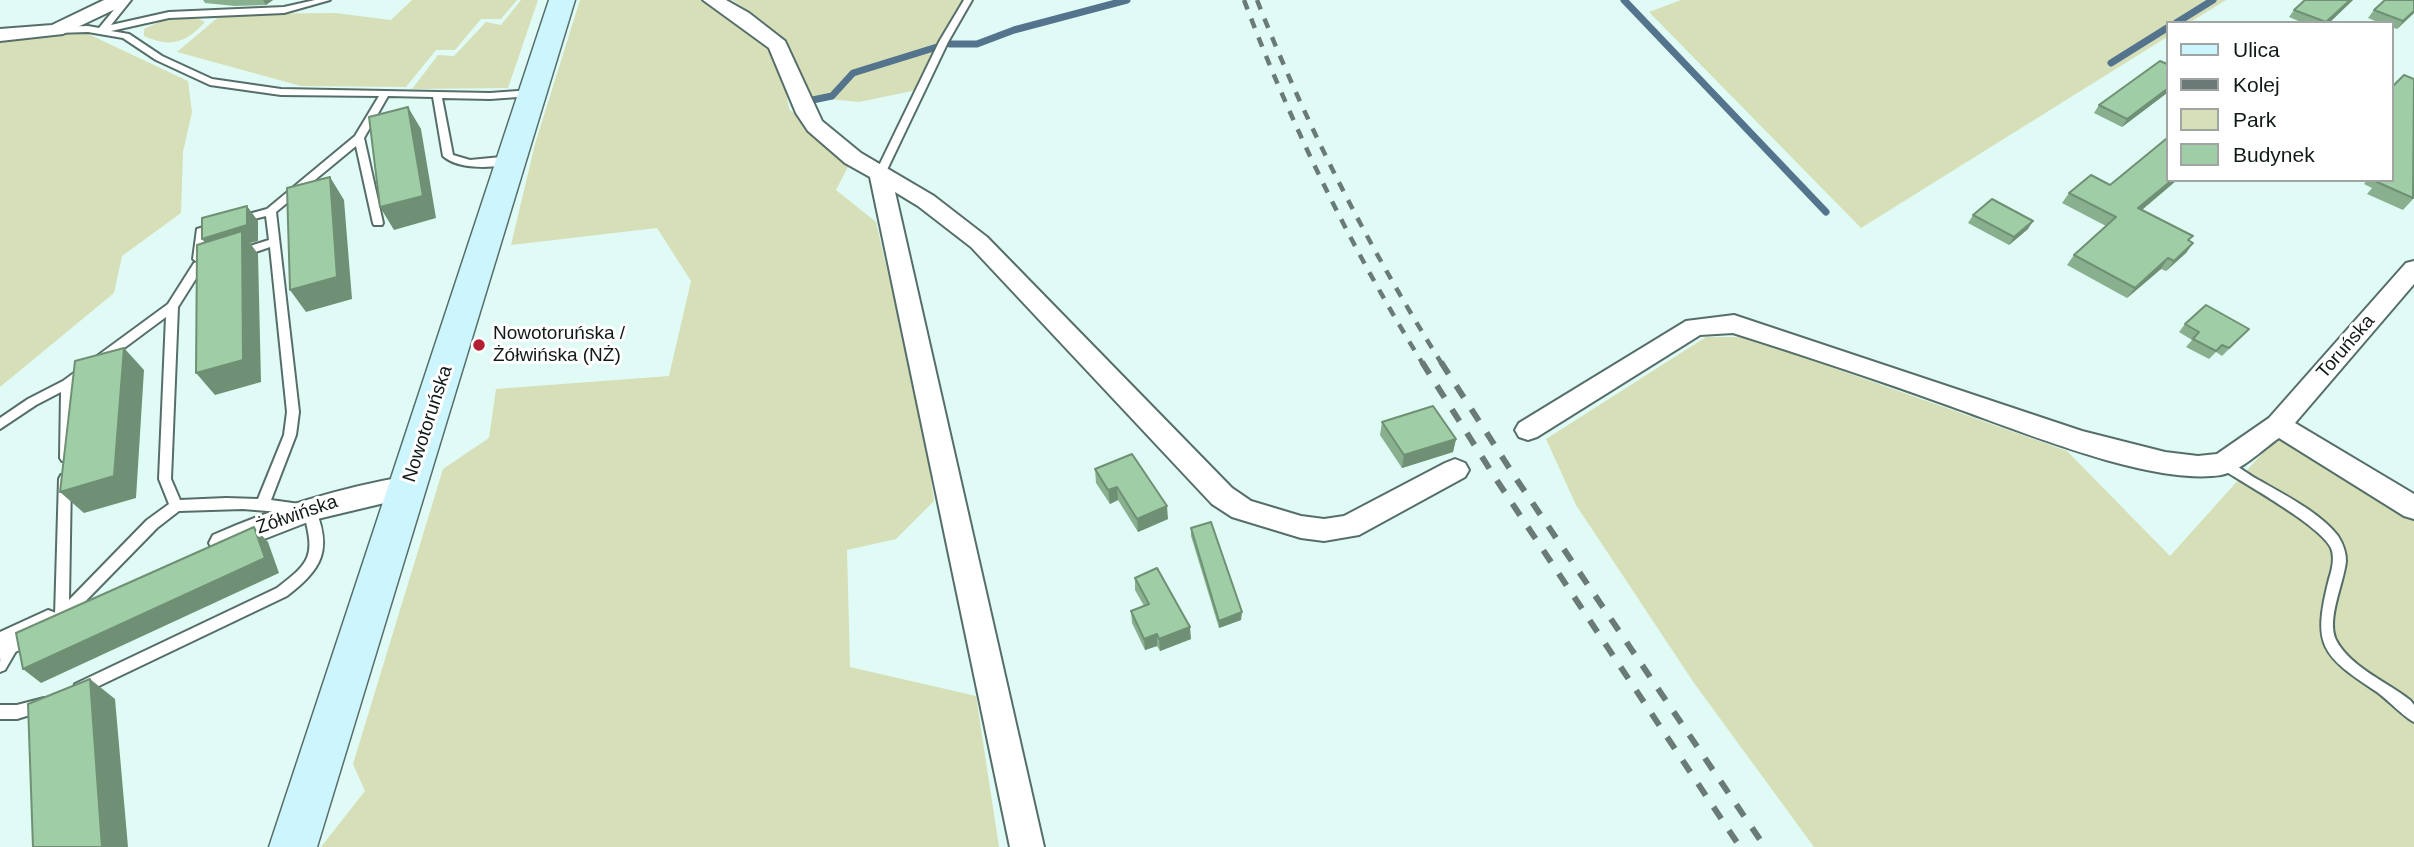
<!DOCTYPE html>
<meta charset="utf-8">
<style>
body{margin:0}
#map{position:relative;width:2414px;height:847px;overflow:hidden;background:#e0fbf5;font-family:Helvetica,sans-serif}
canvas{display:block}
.legend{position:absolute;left:2166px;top:21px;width:228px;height:161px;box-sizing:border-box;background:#fff;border:2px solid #a0a4a3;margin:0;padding:9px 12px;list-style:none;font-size:21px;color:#111b19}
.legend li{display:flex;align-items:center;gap:14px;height:35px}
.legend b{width:35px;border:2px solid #a0a4a3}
</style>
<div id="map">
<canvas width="2414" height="847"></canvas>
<ul class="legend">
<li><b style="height:9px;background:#ccf5fe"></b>Ulica</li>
<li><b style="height:9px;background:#6a7b77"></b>Kolej</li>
<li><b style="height:19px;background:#d6dfb8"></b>Park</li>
<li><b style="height:19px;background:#9ecda6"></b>Budynek</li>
</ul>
</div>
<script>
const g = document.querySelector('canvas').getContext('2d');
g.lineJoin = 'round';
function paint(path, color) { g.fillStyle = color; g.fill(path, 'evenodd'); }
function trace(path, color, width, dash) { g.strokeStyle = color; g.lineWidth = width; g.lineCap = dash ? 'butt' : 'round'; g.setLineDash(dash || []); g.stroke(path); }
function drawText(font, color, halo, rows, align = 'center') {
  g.font = font + ' Helvetica,sans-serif'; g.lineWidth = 6; g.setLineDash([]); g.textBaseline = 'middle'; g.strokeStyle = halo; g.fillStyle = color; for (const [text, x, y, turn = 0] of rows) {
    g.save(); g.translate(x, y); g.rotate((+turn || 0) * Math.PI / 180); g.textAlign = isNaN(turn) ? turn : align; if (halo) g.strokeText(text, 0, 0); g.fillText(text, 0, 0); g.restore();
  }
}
const green = new Path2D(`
 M 412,0 L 517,0 L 501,19 L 481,19 L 455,50 L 436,50 L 406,87 L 301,86 L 177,52 L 222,14 L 335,13 L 391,20 Z
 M 521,0 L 538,0 L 508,88 L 412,89 L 438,55 L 454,56 L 486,22 L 501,25 Z
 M 580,0 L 716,0 L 763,31 L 784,78 L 789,109 L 851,161 L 836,190 L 876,222 L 924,429 L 934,501 L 896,539 L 847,550 L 850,667 L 976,696 L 999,847 L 321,847 L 365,791 L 353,764 L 443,469 L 489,438 L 496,389 L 669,376 L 691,281 L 657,228 L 511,245 L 535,144 Z
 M 732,0 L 963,0 L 953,14 L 917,90 L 859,102 L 808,97 C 790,41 780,31 732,0 Z
 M 1681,0 L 2226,0 L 2189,23 L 2167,23 L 2167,37 L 1861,228 L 1649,12 Z
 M 178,19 L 199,19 L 205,22 C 186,43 170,48 144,36 L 144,29 L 161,21 Z
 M 86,33 L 188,81 L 192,112 L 183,152 L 181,213 L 122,256 L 114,293 L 0,387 L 0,42 Z
 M 1706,337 L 1747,337 L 2067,451 L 2170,556 L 2277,437 L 2414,517 L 2414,847 L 1814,847 L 1694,683 L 1576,505 L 1546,439 Z`);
const stream = new Path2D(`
 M 1624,0 L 1826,212
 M 2176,23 L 2213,0
 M 950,44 L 977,44 L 1014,30 L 1127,0
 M 2111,63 L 2167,28
 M 803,102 L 832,96 L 853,73 L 937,47`);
const lane = new Path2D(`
 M 122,0 L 131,0 L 111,25 L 169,12 L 284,7 L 315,0 L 330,0 L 284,13 L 169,18 L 111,31 L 129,34 L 162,56 L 212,79 L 281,89 L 490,93 L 532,90 L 537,93 L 532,96 L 490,99 L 442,98 L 453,155 L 470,160 L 512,156 L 517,159 C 501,170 458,170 443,156 L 433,97 L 388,96 L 364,138 L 383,223 L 382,225 L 374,225 L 373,223 L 356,146 L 276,212 L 299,412 L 296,435 L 271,500 L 314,506 C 333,550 322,569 287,596 L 80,695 L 75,694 L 73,689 L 75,684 L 277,588 C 311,562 315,556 304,514 L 243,509 L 179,511 L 157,528 L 67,620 L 62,622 L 57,620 L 55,616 L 59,479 L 61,475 L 69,475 L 71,479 L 69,600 L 147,520 L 169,504 L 159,479 L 166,317 L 73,386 L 72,458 L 70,461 L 62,461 L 60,458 L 61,392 L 36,405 L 0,429 L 0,418 L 28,399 L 63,381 L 168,304 L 194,263 L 197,262 L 193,259 L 197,229 L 217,223 L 221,224 L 222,226 L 221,228 L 206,233 L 202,261 L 210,258 L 215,262 L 214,265 L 202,269 L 178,307 L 171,479 L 180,500 L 226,498 L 258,499 L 284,435 L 287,412 L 270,247 L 241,257 L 236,253 L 237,250 L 269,240 L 266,216 L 238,223 L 233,220 L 234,218 L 267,209 L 355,136 L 379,96 L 281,95 L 210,85 L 156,60 L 123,38 L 88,32 L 56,33 L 51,30 L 56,27 L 88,26 L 99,28 Z
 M 964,0 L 972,0 L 948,42 L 885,174 L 880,177 L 876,176 L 875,174 L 939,42 Z
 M 2223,459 C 2234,463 2245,472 2255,478 C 2281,493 2320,512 2338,536 C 2343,544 2346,552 2346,561 C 2344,583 2326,619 2336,640 C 2350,667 2387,682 2410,700 L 2414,705 L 2414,722 C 2405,718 2387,699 2377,692 C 2321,655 2312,646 2329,579 C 2332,570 2335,557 2331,548 C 2320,525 2243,483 2219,467 L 2217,464 L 2219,461 Z
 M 13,638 L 18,640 L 20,644 L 5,670 L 0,672 C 0,659 0,644 13,638 Z
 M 44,698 L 49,699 L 51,704 L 49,709 L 17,719 L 0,719 L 0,705 L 17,705 Z`);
const street = new Path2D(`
 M 104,0 L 128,0 L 126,4 L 63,34 L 0,41 L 0,29 L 52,25 Z
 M 703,0 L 726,0 L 749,13 L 785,41 L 822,121 L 861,153 L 934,196 L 987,237 L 1232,488 L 1251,501 L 1301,516 L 1324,519 L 1344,516 L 1445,463 L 1455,459 L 1465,463 L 1469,470 L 1465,477 L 1359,535 L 1324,541 L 1301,538 L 1232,517 L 1212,504 L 971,247 L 918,206 L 895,192 L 1044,847 L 1010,847 L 870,177 L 845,163 L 808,131 L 796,113 L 769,48 Z
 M 2414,261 L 2414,284 L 2295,423 L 2414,494 L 2414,519 L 2404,516 L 2279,438 C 2262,450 2241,471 2221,475 C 2151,486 2018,430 1950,406 C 1878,380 1806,356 1733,333 L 1700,335 L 1537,437 L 1528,440 L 1519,437 L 1515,430 L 1519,423 L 1686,321 L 1734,315 L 2082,431 L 2165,452 L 2198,456 L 2217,454 L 2269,418 L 2406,263 Z
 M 408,476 L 418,479 L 422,487 L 418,495 L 313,520 L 223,555 L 213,551 L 209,543 L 213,535 C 276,507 340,488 408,476 Z
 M 48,610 L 59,614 L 63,623 L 59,632 L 0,659 L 0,632 Z`);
const secondary = new Path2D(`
 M 549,0 L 575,0 L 317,847 L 269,847 Z`);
const railFar1 = new Path2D(`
 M 1244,0 C 1292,127 1351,248 1423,364
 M 1257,0 C 1307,127 1369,248 1442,364`);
const rail = new Path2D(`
 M 1422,362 L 1496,479 L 1740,847
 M 1441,362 L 1517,480 L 1765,847`);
const wall = new Path2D(`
 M 203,0 L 273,0 L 266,5 L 235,6 L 205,3 Z
 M 2305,0 L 2353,0 L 2329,23 L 2303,23 L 2289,17 L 2294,10 Z
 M 2414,0 L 2414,13 L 2397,29 L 2391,27 L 2391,23 L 2380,23 L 2368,18 L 2374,10 Z
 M 2167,64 L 2167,93 L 2122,127 L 2094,113 L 2099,105 Z
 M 2177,180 L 2142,210 L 2193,243 L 2186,253 L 2166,271 L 2161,269 L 2127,298 L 2067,265 L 2074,255 L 2106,226 L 2062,203 L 2069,193 Z
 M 2367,180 L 2391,180 L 2414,198 L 2403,210 L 2367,194 L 2372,188 L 2364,184 Z
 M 1973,215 L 2028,229 L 2009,245 L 1968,223 Z
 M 2185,324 L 2249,329 L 2222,356 L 2216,352 L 2209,359 L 2186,347 L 2192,340 L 2179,332 Z
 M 1382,422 L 1456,439 L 1453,452 L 1402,468 L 1380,435 Z
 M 1095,469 L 1168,519 L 1138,532 L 1118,500 L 1110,504 L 1096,483 Z
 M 1191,528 L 1241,620 L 1219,628 L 1191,536 Z
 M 1135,578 L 1191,639 L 1160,651 L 1157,646 L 1145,650 L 1132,623 L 1131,611 L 1144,606 L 1135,590 Z`);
const shadedWall = new Path2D(`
 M 263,0 L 273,0 L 266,5 Z
 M 2350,0 L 2353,0 L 2329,23 L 2326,23 Z
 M 2414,11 L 2414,13 L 2397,29 L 2403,21 Z
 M 2167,89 L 2167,93 L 2122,127 L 2127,119 Z
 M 408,107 L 421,129 L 436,218 L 394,230 L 380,207 Z
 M 330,177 L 344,200 L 352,299 L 306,312 L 290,290 Z
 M 2172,180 L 2177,180 L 2131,219 L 2138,208 Z
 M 247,206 L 258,221 L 258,241 L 250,243 L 258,254 L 261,382 L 215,395 L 196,373 L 214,254 L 202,239 Z
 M 2033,221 L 2028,229 L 2009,245 L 2014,237 Z
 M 2193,243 L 2186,253 L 2166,271 L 2174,261 Z
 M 2168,258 L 2161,269 L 2127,298 L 2135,288 Z
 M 124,348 L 144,370 L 136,498 L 84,513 L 60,492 Z
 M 1456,439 L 1453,452 L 1402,468 L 1404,455 Z
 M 1117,487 L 1118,500 L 1110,504 L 1108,490 Z
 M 1167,506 L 1168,519 L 1138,532 L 1137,519 Z
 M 254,527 L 268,542 L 279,573 L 41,683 L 23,669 Z
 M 1242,612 L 1241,620 L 1219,628 L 1219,621 Z
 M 1190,627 L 1191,639 L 1160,651 L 1159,639 Z
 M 1157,634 L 1157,646 L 1145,650 L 1144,639 Z
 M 90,679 L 115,699 L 128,847 L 102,847 Z`);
const building = new Path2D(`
 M 2305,0 L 2350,0 L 2326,22 L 2294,10 Z
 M 2385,0 L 2414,0 L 2414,11 L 2403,21 L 2374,10 Z
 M 2160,61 L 2167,64 L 2167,89 L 2127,119 L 2099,105 Z
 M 2404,75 L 2414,79 L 2413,198 L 2377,182 L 2379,180 L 2391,180 L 2391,88 Z
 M 408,107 L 423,196 L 380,207 L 369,117 Z
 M 2166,139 L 2167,140 L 2167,180 L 2172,180 L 2138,208 L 2193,236 L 2188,240 L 2193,243 L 2174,261 L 2168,258 L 2135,288 L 2074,255 L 2116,217 L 2069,193 L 2091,175 L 2110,185 Z
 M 330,177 L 337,277 L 290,290 L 287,188 Z
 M 1992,199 L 2033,221 L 2014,237 L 1973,215 Z
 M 247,206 L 247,225 L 202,239 L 202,218 Z
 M 242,231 L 243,360 L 196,373 L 197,245 Z
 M 2206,305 L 2249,329 L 2229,348 L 2222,345 L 2216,351 L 2193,339 L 2199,332 L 2185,324 Z
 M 124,348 L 114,476 L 60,492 L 75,361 Z
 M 1433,406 L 1456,439 L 1404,455 L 1382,422 Z
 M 1132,454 L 1167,506 L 1137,519 L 1117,487 L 1108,490 L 1095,469 Z
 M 1211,522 L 1242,612 L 1219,621 L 1191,528 Z
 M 254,527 L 265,558 L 23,669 L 16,633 Z
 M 1157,568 L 1190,627 L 1159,639 L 1157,634 L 1144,639 L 1131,611 L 1149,604 L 1135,578 Z
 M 90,679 L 102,847 L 33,847 L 28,704 Z`);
const markers = [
 [479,345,7,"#b32032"]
];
const poiNames = [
 ["Nowotoruńska /",493,334],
 ["Żółwińska (NŻ)",493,356]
];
const streetNames = [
 ["Toruńska",2346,347,-49],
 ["Nowotoruńska",428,424,-72],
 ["Żółwińska",297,515,-19]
];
paint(green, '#d6dfb8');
trace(stream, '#54748e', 7);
trace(lane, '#566e69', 4);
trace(street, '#566e69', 4);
trace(secondary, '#566e69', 3);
paint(lane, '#fff');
paint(street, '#fff');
paint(secondary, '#ccf5fe');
trace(railFar1, '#6a7b77', 4.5, [10, 10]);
trace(rail, '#6a7b77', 6, [14, 14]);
paint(wall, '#88b08f');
paint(shadedWall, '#6f9074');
paint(building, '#9ecda6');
trace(building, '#6f9074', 2);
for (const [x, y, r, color] of markers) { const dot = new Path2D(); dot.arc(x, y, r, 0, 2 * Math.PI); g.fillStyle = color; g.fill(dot); trace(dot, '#fff', 2.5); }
drawText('19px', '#111b19', '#fff', poiNames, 'left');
drawText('19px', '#111b19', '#fff', streetNames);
</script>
